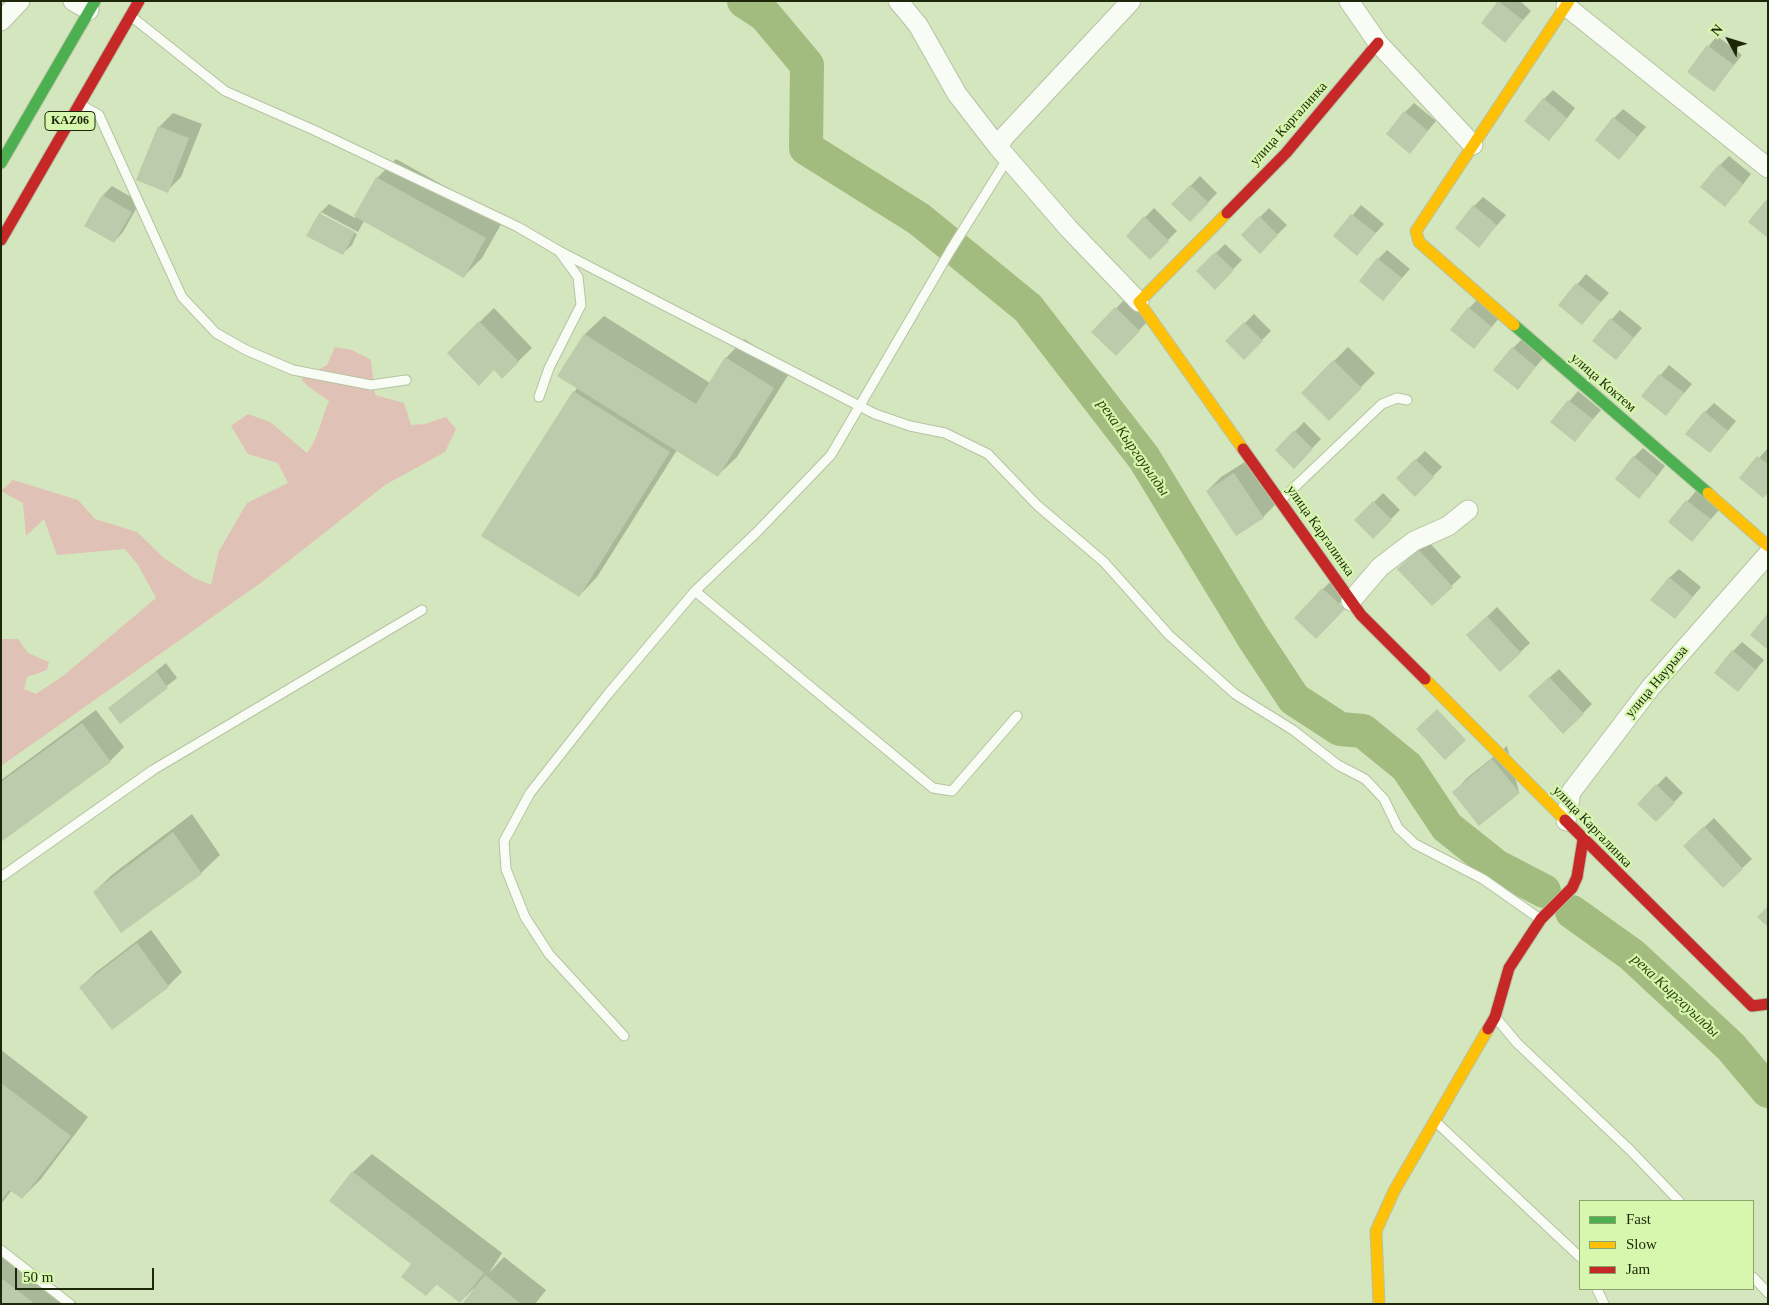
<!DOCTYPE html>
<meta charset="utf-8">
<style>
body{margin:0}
#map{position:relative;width:1769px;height:1305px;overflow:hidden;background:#d4e6be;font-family:"Times New Roman",serif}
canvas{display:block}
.frame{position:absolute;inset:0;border:2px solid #1d280b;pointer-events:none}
.legend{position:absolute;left:1579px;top:1200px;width:175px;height:90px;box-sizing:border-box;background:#d6f7ad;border:1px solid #8ca46c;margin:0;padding:6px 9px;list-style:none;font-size:15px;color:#1d280b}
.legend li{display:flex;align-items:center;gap:10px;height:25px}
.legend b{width:25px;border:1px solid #8ca46c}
.north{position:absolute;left:1704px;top:15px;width:50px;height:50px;-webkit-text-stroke:4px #d6f7ad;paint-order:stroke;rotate:309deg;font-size:14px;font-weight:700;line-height:20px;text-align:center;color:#1d280b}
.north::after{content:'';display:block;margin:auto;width:18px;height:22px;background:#1d280b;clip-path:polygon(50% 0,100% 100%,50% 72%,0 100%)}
.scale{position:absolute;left:15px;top:1268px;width:139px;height:22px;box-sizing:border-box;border:2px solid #1d280b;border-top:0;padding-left:6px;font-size:15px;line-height:18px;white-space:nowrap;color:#1d280b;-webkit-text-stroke:4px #d6f7ad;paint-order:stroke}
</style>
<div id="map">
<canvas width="1769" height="1305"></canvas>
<div class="frame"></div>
<ul class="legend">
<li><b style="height:6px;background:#4caf50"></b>Fast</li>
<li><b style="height:6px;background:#ffc107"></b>Slow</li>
<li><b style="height:6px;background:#c62828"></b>Jam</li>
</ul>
<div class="north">N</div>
<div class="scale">50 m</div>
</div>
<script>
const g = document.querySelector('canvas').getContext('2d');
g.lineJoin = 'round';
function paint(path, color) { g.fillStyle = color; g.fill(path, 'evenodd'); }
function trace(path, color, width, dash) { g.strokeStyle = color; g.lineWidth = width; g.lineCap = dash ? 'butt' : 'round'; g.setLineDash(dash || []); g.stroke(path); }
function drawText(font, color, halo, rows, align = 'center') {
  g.font = font + ' "Times New Roman",serif'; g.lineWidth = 4.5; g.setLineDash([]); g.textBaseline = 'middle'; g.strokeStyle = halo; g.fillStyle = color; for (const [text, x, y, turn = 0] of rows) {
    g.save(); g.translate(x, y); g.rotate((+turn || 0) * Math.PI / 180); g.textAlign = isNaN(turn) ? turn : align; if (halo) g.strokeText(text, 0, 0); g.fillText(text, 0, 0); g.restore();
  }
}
const green = new Path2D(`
 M 335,347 L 352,350 L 371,360 L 375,395 L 404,403 L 411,425 L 425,424 L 446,417 L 456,429 L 445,452 L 385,485 L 262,582 L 1,766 L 1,639 L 18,639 L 28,653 L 49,662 L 47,670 L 27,677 L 24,689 L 36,694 L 63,676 L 156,598 L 138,565 L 125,549 L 57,555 L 44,519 L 26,536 L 23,503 L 1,491 L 13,480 L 78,500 L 95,519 L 137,532 L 164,558 L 194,578 L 211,585 L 219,551 L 247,503 L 288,483 L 278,463 L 248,454 L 231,426 L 248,414 L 270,422 L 307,453 C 319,437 321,419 329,401 L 309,387 L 301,379 L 327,365 Z`);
const shadow = new Path2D(`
 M 1520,1 L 1531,11 L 1505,41 L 1482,23 L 1500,2 Z
 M 1717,36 L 1742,55 L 1714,90 L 1688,71 Z
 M 1553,90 L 1575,108 L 1558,130 L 1544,99 Z
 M 1414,103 L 1436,121 L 1410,152 L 1405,112 Z
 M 1623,109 L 1646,127 L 1619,158 L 1614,118 Z
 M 173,113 L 202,124 L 181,177 L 167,191 L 159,127 Z
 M 1729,156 L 1751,174 L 1734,196 L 1720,165 Z
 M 396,159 L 504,219 L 482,258 L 464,276 L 364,221 L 358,232 L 321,212 L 321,215 L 357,234 L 352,245 L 342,254 L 320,213 L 329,204 L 355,218 L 377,178 Z
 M 1200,176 L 1217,193 L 1190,221 L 1173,204 Z
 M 112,186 L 140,202 L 123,232 L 114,242 L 103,195 Z
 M 1483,197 L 1506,215 L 1479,246 L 1474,206 Z
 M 1361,205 L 1384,224 L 1357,254 L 1335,236 Z
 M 1154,208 L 1177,231 L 1150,258 L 1127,236 Z
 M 1269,208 L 1287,225 L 1260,252 L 1242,235 Z
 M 1225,244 L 1242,260 L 1215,288 L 1198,271 Z
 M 1387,250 L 1410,269 L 1383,299 L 1378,259 Z
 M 1586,274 L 1609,293 L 1582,323 L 1560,305 Z
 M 1125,299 L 1148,321 L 1116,354 L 1093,332 Z
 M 1478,299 L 1500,317 L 1474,348 L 1469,308 Z
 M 494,308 L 532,348 L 502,377 L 494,369 L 448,353 Z
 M 1620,310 L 1642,328 L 1616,358 L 1593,340 Z
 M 1254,314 L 1271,331 L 1244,358 L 1227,341 Z
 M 604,316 L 710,383 L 726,358 L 744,339 L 792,369 L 737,457 L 718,475 L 677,450 L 597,577 L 579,596 L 483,536 L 577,388 L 559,376 L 585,334 Z
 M 1522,339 L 1544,357 L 1518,388 L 1513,348 Z
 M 1348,347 L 1375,373 L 1329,419 L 1302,393 Z
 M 1669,365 L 1692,384 L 1666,414 L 1643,396 Z
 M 1578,391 L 1601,410 L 1575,440 L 1552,422 Z
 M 1714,403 L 1736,421 L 1719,442 L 1705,412 Z
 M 1304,422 L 1321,439 L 1294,467 L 1277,450 Z
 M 1643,448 L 1665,466 L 1648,488 L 1634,457 Z
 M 1768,448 L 1768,492 L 1741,478 Z
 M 1425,451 L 1442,467 L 1415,495 L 1398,478 Z
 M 1248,460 L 1277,503 L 1263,517 L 1207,491 L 1221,477 Z
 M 1696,491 L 1719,510 L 1692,540 L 1670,522 Z
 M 1383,493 L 1400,510 L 1373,537 L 1356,520 Z
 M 1428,541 L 1461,577 L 1432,604 L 1399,569 Z
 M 1679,569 L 1701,587 L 1675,618 L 1669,578 Z
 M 1332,580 L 1353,599 L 1296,618 L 1323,589 Z
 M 1497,607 L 1530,643 L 1500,671 L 1468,635 Z
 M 1742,642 L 1764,660 L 1738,691 L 1733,651 Z
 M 166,663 L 177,678 L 121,722 L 110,708 Z
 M 1559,669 L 1592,704 L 1583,713 L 1539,687 Z
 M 96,710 L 124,747 L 110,761 L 1,840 L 1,780 Z
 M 1507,746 L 1519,792 L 1454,792 L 1467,778 Z
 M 1666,776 L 1683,793 L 1656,821 L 1639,804 Z
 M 192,814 L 220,855 L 201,873 L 94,892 L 113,874 Z
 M 1714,818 L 1752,859 L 1723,886 L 1694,837 Z
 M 151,930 L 182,972 L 168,986 L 112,1028 L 81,987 L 95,973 Z
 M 1,1050 L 88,1117 L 41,1179 L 22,1198 L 12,1190 L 1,1204 Z
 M 372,1154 L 502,1253 L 489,1273 L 504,1257 L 546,1290 L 535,1304 L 464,1304 L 475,1287 L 460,1302 L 437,1284 L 426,1295 L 413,1264 L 353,1172 Z
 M 1,1245 L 78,1304 L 1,1304 Z`);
const river = new Path2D(`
 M 744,1 L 765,15 L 807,65 L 806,148 L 919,219 L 1028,308 L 1144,458 L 1253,637 L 1294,699 L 1340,729 L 1363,731 L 1407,767 L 1447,827 L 1496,866 L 1544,891
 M 1572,912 L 1632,955 L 1731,1047 L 1768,1091`);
const building = new Path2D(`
 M 1498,1 L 1523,20 L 1505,43 L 1481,23 Z
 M 1707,45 L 1734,65 L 1714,92 L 1687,72 Z
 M 1543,98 L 1567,118 L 1549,141 L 1524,121 Z
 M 1404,111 L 1428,131 L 1410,154 L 1386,134 Z
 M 1613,117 L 1638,137 L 1619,160 L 1595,140 Z
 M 158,126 L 189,138 L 168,193 L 136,180 Z
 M 1719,164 L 1743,184 L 1725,207 L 1700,187 Z
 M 376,177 L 486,238 L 464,278 L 354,216 Z
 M 1190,185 L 1209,203 L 1190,222 L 1171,204 Z
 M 102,195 L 132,212 L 114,243 L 84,226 Z
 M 1766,200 L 1768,201 L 1768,238 L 1748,222 Z
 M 1473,205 L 1497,225 L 1479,248 L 1455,228 Z
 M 319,213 L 355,232 L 343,255 L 306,236 Z
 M 1351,214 L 1376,233 L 1357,256 L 1333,236 Z
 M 1144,216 L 1169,241 L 1150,260 L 1126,236 Z
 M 1259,216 L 1278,235 L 1260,254 L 1241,235 Z
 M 1215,252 L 1234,270 L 1215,290 L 1196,271 Z
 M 1377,258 L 1402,278 L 1383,301 L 1359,281 Z
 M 1576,283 L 1601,302 L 1582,325 L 1558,305 Z
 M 1115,307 L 1140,331 L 1116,356 L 1091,332 Z
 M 1468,307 L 1492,327 L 1474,349 L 1450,330 Z
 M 1610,318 L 1634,338 L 1616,360 L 1592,341 Z
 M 479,321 L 519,362 L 502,379 L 494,370 L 479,386 L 447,353 Z
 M 1244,322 L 1263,341 L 1244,360 L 1225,341 Z
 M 584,334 L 696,404 L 725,357 L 774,388 L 718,477 L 557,376 Z
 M 1512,347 L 1536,367 L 1518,390 L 1493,370 Z
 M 1333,360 L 1362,388 L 1329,421 L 1301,393 Z
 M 1659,374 L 1684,393 L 1666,416 L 1641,396 Z
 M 573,391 L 670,452 L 579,597 L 481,536 Z
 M 1568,400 L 1593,419 L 1575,442 L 1550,422 Z
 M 1704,411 L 1728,431 L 1710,453 L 1685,434 Z
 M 1294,430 L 1313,449 L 1294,469 L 1275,450 Z
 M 1633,456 L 1657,476 L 1639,499 L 1615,479 Z
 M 1757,456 L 1768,464 L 1768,493 L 1763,498 L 1739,478 Z
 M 1415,459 L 1434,477 L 1415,497 L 1396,478 Z
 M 1234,473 L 1264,518 L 1236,536 L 1206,491 Z
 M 1686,500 L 1711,519 L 1692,542 L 1668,522 Z
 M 1373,501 L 1392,520 L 1373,539 L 1354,520 Z
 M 1418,549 L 1453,587 L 1432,606 L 1397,569 Z
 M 1669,577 L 1693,597 L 1675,619 L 1650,600 Z
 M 1322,588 L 1345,609 L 1316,639 L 1294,618 Z
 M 1768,613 L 1768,650 L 1750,635 Z
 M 1487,616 L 1521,653 L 1500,672 L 1466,635 Z
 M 1732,650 L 1756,670 L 1738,692 L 1714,673 Z
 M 156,671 L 168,688 L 120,724 L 108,708 Z
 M 1549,677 L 1584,714 L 1563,734 L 1528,696 Z
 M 1437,709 L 1466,740 L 1445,760 L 1416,729 Z
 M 82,723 L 111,762 L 1,842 L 1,782 Z
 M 1492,759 L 1520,793 L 1479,826 L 1452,792 Z
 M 1656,784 L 1675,803 L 1656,822 L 1637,804 Z
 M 1704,826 L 1743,869 L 1723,888 L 1683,846 Z
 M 173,832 L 202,874 L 121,933 L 93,892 Z
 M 1768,906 L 1768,927 L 1757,917 Z
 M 137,943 L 169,987 L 112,1030 L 79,987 Z
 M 1,1083 L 71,1136 L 22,1199 L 9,1190 L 1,1201 Z
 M 352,1171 L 484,1273 L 460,1303 L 436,1284 L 426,1296 L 401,1277 L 411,1264 L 329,1201 Z
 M 485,1275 L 521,1304 L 462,1304 Z
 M 1,1278 L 35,1304 L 1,1304 Z`);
const lane = new Path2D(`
 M 132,17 L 225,91 L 316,131 L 518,227 L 559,251 L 578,277 L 581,305 L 549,368 L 539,397
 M 81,105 L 99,115 L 182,297 L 216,333 L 246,350 L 293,370 L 371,385 L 406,380
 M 559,251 L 875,414 L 910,426 L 945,433 L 988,454 L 1037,505 L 1104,562 L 1169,635 L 1235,694 L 1293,730 L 1338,765 L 1365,779 L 1384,799 L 1398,828 L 1415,844 L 1483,879 L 1540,919
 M 1282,499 L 1382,404 L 1397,398 L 1407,400
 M 695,591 L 933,788 L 952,791 L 1017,716
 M 1,877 L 153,770 L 422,610
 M 1497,1019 L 1517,1043 L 1630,1150 L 1679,1201
 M 624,1036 L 549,954 L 525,917 L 506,869 L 504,841 L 530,793 L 608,694 L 695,591 L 757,532 L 831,455 L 950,251 L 1008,158
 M 1437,1123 L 1580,1257
 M 1,1250 L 70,1304
 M 1753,1277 L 1768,1293
 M 1597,1289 L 1604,1304`);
const street = new Path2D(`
 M 73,1 L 89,10
 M 898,1 L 918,25 L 957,94 L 998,147 L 1069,229 L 1139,302
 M 1349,1 L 1378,43 L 1473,145
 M 1566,6 L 1768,168
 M 1,21 L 20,1
 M 998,147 L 1005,136 L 1131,1
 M 1351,601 L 1380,567 L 1414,541 L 1448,526 L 1468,510
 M 1566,821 L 1571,792 L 1651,687 L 1768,554`);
const fast = new Path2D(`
 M 1,163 L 95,1
 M 1514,325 L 1708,493`);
const slow = new Path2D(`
 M 1227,213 L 1139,302 L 1243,449
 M 1514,325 L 1419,242 L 1416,231 L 1569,1
 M 1708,493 L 1768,546
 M 1425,679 L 1565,820
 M 1379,1304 L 1376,1231 L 1394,1191 L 1488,1029`);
const jam = new Path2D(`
 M 1227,213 L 1286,153 L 1378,43
 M 1,240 L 139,1
 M 1243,449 L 1361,615 L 1425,679
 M 1565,820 L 1752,1006 L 1768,1004
 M 1488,1029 L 1495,1017 L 1509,968 L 1541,919 L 1572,888 L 1577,877 L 1583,840`);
const shields = [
 [70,121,50]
];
const shieldNames = [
 ["KАZ06",70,121]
];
const streetNames = [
 ["улица Каргалинка",1289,124,-48],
 ["улица Коктем",1603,383,41],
 ["улица Каргалинка",1320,531,55],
 ["улица Наурыза",1657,682,-50],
 ["улица Каргалинка",1592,827,46]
];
const waterNames = [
 ["река Кыргауылды",1133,448,55],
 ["река Кыргауылды",1675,996,43]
];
paint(green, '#e0c1b5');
paint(shadow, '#0003');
trace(river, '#a2bc7f', 34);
paint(building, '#bccbab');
trace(lane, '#b5c3a3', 11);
trace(street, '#b5c3a3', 21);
trace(fast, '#b5c3a3', 13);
trace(slow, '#b5c3a3', 13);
trace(jam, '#b5c3a3', 13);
trace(lane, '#f9fbf5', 9);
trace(street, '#f9fbf5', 19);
trace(fast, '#4caf50', 11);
trace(slow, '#ffc107', 11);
trace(jam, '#c62828', 11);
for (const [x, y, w] of shields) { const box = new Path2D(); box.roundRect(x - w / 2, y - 9.5, w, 19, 4); g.fillStyle = '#d6f7ad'; g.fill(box); trace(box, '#1d280b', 1); }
drawText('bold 12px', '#1d280b', null, shieldNames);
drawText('14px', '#1d280b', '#d6f7ad', streetNames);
drawText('italic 15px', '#2e410d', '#d6f7ad', waterNames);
</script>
